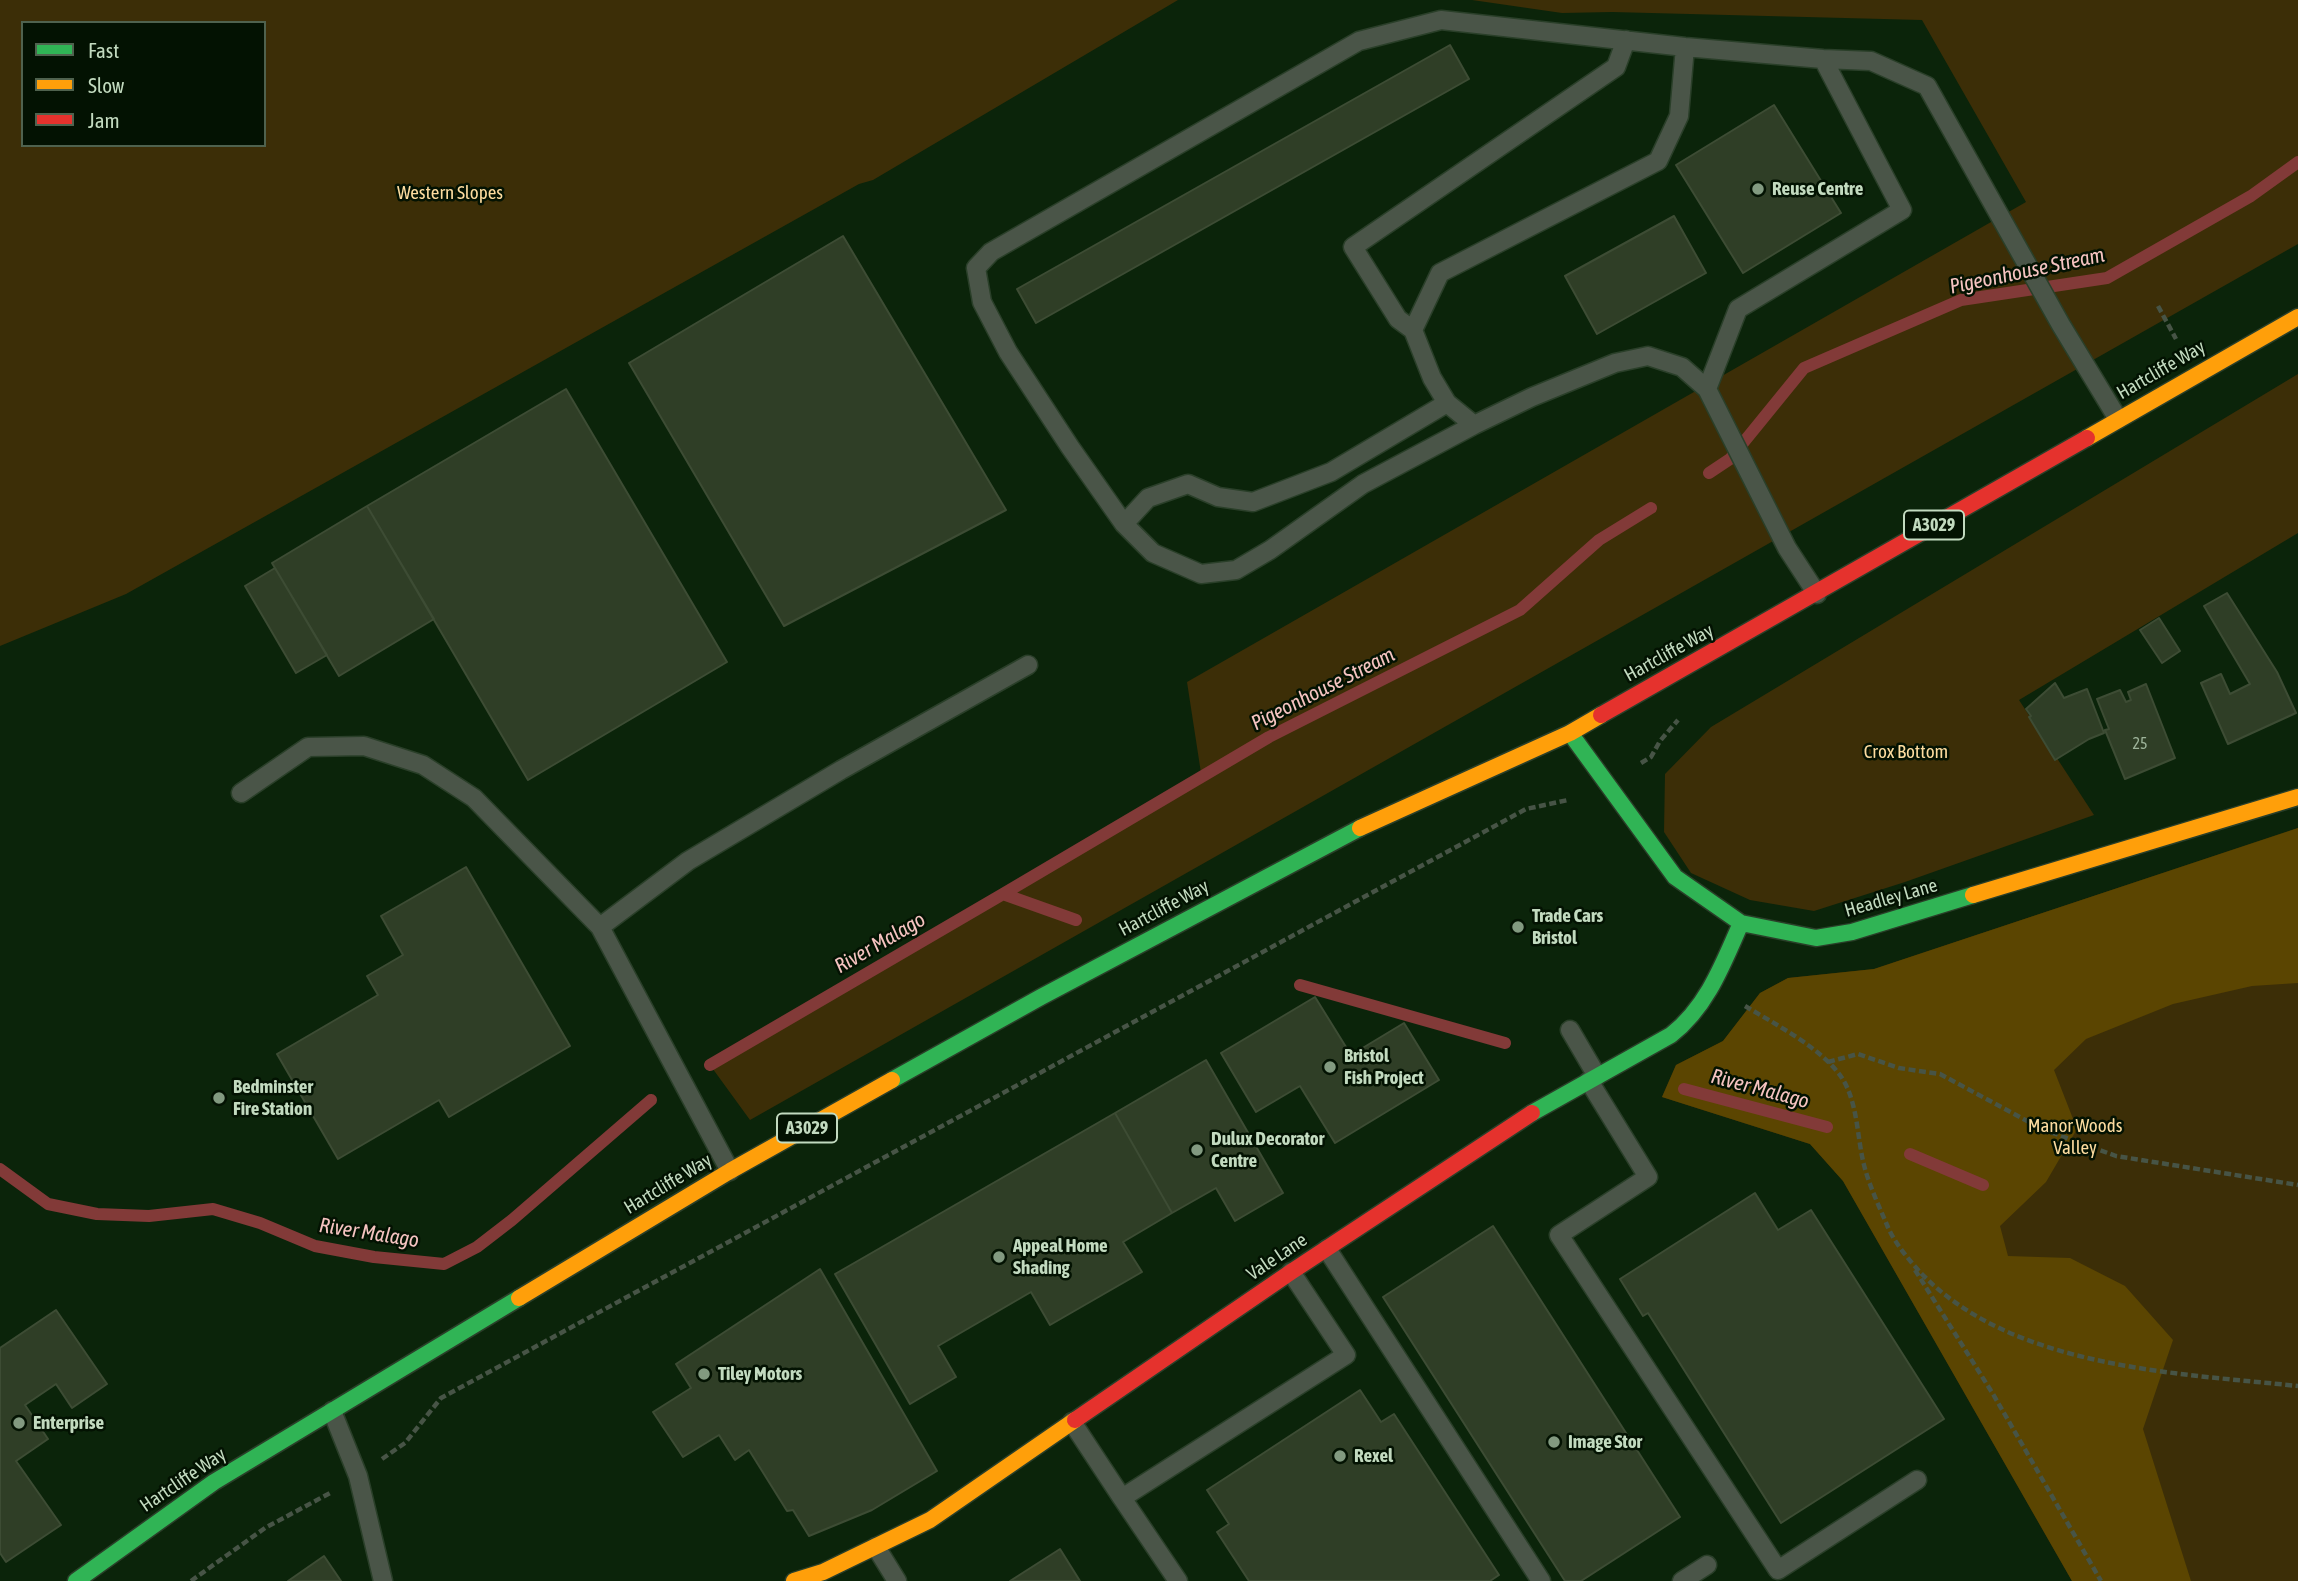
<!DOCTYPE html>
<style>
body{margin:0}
#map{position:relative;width:2298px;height:1581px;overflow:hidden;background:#0b240a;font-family:"Asap Condensed",sans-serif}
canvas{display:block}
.legend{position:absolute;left:21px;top:21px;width:245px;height:126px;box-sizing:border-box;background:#031202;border:2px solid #4f624e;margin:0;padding:9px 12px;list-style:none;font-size:21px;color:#c2dabf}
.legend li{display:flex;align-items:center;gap:14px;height:35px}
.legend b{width:35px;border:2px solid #4f624e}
</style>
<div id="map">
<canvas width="2298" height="1581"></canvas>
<ul class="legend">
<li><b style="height:9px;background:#30b455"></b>Fast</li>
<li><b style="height:9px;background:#ff9f0a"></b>Slow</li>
<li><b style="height:9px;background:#e5322d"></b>Jam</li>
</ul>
</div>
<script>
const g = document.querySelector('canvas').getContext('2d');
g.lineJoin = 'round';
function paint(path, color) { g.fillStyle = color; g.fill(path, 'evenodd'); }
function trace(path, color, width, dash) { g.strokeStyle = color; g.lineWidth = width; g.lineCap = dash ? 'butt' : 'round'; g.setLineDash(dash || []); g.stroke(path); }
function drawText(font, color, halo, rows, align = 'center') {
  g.font = font + ' "Asap Condensed",sans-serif'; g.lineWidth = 5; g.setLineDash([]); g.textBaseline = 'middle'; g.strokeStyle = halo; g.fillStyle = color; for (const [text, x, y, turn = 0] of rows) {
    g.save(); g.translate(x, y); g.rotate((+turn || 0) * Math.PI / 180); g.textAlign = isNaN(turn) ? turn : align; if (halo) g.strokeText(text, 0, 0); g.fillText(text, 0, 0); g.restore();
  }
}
const green = new Path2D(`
 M 0,0 L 1178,0 L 873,180 L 859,184 L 126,594 L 0,646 ZM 23,23 L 264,23 L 264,145 L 23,145 Z
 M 1472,0 L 2298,0 L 2298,244 L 750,1120 L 710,1065 L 1201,773 L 1187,682 L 2026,202 L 1922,20 L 1612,12 L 1562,13 Z
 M 2298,374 L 2298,533 L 2019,700 L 2094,815 L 1905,882 L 1814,911 L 1750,900 L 1691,873 L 1664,832 L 1665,774 L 1711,727 Z
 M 2298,828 L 2298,1581 L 2072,1581 L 1843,1181 L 1810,1144 L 1662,1097 L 1676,1065 L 1723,1041 L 1760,993 L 1788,978 L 1874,969 Z`);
const forest = new Path2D(`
 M 2298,828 L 2298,983 L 2252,986 L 2173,1004 L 2086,1039 L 2054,1070 L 2077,1129 L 2046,1182 L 2000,1226 L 2008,1256 L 2070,1258 L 2125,1286 L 2173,1340 L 2143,1429 L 2191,1581 L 2072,1581 L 1843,1181 L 1810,1144 L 1662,1097 L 1676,1065 L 1723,1041 L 1760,993 L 1788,978 L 1874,969 Z`);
const stream = new Path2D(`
 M 1709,473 L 1730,459 L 1804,368 L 1961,300 L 2107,278 L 2251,196 L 2298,162
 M 1003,894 L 1269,737 L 1520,610 L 1599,540 L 1651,508
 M 1300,985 L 1505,1043
 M 710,1065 L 1003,894 L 1076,920
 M 1684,1089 L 1827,1127
 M 1910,1154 L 1983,1185
 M 0,1169 L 48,1204 L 97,1214 L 149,1216 L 213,1209 L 260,1223 L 315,1246 L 374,1257 L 444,1264 L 477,1247 L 512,1220 L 651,1100`);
const building = new Path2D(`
 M 1450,45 L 1469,79 L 1036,323 L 1017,289 Z
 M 1774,105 L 1841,213 L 1743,273 L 1676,165 Z
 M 1674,216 L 1706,273 L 1597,334 L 1565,276 Z
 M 843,236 L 1006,510 L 784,626 L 629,363 Z
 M 566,389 L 727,662 L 528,780 L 367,506 Z
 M 367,506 L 434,619 L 339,676 L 272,563 Z
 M 275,568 L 327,655 L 296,673 L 245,586 Z
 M 2227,593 L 2277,672 L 2296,713 L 2228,744 L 2201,683 L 2221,674 L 2230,694 L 2250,684 L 2204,606 Z
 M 2159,618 L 2180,651 L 2162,663 L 2140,630 Z
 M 2055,683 L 2064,698 L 2087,689 L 2104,733 L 2089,739 L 2055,760 L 2029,717 L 2031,716 L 2026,709 Z
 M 2146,684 L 2175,758 L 2125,779 L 2105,730 L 2109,729 L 2097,699 L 2120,690 L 2126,702 L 2131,700 L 2128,692 Z
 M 466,867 L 570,1046 L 449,1117 L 439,1100 L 338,1159 L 277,1054 L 378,995 L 367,976 L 403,955 L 381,916 Z
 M 1315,997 L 1351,1055 L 1404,1023 L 1439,1080 L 1335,1143 L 1300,1086 L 1256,1112 L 1221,1053 Z
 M 1206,1060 L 1283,1193 L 1235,1221 L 1216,1188 L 1172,1213 L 1115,1113 Z
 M 1115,1113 L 1172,1213 L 1123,1242 L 1142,1272 L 1050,1325 L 1031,1292 L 938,1346 L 956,1377 L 910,1404 L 835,1274 Z
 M 1755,1193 L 1778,1230 L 1811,1210 L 1944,1419 L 1781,1523 L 1648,1313 L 1643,1316 L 1620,1279 Z
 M 1493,1226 L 1680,1517 L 1581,1581 L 1565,1581 L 1383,1297 Z
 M 820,1269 L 937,1471 L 872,1510 L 809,1536 L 793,1510 L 787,1511 L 749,1450 L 735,1460 L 719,1435 L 683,1457 L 653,1412 L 691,1388 L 676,1364 Z
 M 56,1310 L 107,1384 L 72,1408 L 56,1384 L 25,1405 L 48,1439 L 16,1461 L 61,1525 L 6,1562 L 0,1553 L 0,1348 Z
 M 1360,1390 L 1381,1422 L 1394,1414 L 1499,1575 L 1490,1581 L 1249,1581 L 1217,1532 L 1229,1524 L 1207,1490 Z
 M 1060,1549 L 1080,1581 L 1010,1581 Z
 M 324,1556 L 341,1581 L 288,1581 Z`);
const path = new Path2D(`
 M 2158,306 L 2176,339
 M 1641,763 L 1651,757 L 1660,741 L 1678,720
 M 1745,1006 C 1775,1024 1823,1049 1842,1078 C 1858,1103 1857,1138 1864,1165 C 1869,1185 1879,1206 1887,1225 C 1894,1242 1908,1259 1920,1272 C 2011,1368 2175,1373 2298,1386
 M 1828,1062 L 1858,1054 L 1899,1068 L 1940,1074 L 2042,1129 L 2116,1156 L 2298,1185
 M 1915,1270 L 1993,1394 L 2101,1581
 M 382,1459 L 405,1443 L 441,1398 L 1526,809 L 1568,800
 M 191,1581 L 265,1528 L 330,1493`);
const lane = new Path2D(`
 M 1413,330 L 1398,319 L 1353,247 L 1616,67 L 1626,40
 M 1707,389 L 1738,309 L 1902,210 L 1823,59
 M 1474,425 L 1447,403 L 1432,378 L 1413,330 L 1440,273 L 1658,161 L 1679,116 L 1685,47
 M 1124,524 L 1148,498 L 1188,484 L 1218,497 L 1253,502 L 1331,472 L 1447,403
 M 1817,594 L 1787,548 L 1707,389 L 1682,367 L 1648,356 L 1615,363 L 1532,397 L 1474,425 L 1363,484 L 1270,550 L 1236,570 L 1201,574 L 1153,553 L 1124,524 L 1070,447 L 1008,352 L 982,302 L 976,268 L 991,252 L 1359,41 L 1441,20 L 1685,47 L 1823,59 L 1871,61 L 1927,86 L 2061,325 L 2118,419
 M 241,793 L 308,747 L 364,746 L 423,765 L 474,798 L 600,927
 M 1570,1030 L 1597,1076
 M 1589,1081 L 1648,1177 L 1559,1235 L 1778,1570 L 1917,1480
 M 730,1171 L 600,927 L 688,861 L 841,770 L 1028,665
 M 1327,1249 L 1541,1581
 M 332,1411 L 358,1476 L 383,1581
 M 1072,1422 L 1122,1498 L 1346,1355 L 1291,1272
 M 1122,1498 L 1178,1581
 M 876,1547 L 897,1581
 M 1682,1581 L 1707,1565`);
const fast = new Path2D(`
 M 1570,733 L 1675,877 L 1741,923 L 1816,938 L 1852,932 L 1973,895
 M 892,1080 L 1041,997 L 1360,828
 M 1532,1113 L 1671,1035 C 1707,1007 1723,964 1741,923
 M 76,1581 L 214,1482 L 519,1298`);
const slow = new Path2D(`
 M 2087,438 L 2298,317
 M 1360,828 L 1570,733 L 1601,715
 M 1973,895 L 2298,797
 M 519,1298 L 730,1171 L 892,1080
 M 794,1581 L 823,1572 L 930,1520 L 1075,1420`);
const jam = new Path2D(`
 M 1601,715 L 2087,438
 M 1075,1420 L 1291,1272 L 1532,1113`);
const markers = [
 [1758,189,7,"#829a80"],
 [1518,927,7,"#829a80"],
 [1330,1067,7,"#829a80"],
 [219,1098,7,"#829a80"],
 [1197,1150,7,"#829a80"],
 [999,1257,7,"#829a80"],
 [704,1374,7,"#829a80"],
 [19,1423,7,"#829a80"],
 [1554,1442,7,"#829a80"],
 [1340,1456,7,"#829a80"]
];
const numberNames = [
 ["25",2140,744]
];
const shields = [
 [1934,525,60],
 [807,1128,60]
];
const shieldNames = [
 ["A3029",1934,525],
 ["A3029",807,1128]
];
const poiNames = [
 ["Reuse Centre",1772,189],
 ["Trade Cars",1532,916],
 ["Bristol",1532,938],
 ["Bristol",1344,1056],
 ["Fish Project",1344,1078],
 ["Bedminster",233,1087],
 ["Fire Station",233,1109],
 ["Dulux Decorator",1211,1139],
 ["Centre",1211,1161],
 ["Appeal Home",1013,1246],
 ["Shading",1013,1268],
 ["Tiley Motors",718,1374],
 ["Enterprise",33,1423],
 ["Image Stor",1568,1442],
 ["Rexel",1354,1456]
];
const parkNames = [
 ["Western Slopes",450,193],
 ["Crox Bottom",1906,752],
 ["Manor Woods",2075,1126],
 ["Valley",2075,1148]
];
const streetNames = [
 ["Hartcliffe Way",2161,370,-30],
 ["Hartcliffe Way",1669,653,-29],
 ["Headley Lane",1891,898,-16],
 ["Hartcliffe Way",1164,908,-28],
 ["Hartcliffe Way",668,1184,-31],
 ["Vale Lane",1277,1257,-34],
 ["Hartcliffe Way",183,1480,-34]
];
const waterNames = [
 ["Pigeonhouse Stream",2027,271,-12],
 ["Pigeonhouse Stream",1323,689,-27],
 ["River Malago",880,943,-30],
 ["River Malago",1760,1089,15],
 ["River Malago",369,1233,9]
];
paint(green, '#3c2e07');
paint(forest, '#5b4501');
trace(stream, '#823a38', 12);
paint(building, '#2f3e26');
trace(building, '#3d4c34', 2);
trace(lane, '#2a3f29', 21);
trace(fast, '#2a3f29', 19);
trace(slow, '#2a3f29', 19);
trace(jam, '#2a3f29', 19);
trace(path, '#475446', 4.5, [7, 3.5]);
trace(lane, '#4a5548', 18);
trace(fast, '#30b455', 16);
trace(slow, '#ff9f0a', 16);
trace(jam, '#e5322d', 16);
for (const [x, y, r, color] of markers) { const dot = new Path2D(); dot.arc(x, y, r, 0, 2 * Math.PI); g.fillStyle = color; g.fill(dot); trace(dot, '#031202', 2.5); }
drawText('16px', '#9db399', null, numberNames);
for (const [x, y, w] of shields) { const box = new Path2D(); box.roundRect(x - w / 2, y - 14.5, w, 29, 5); g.fillStyle = '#031202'; g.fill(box); trace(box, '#c2dabf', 2); }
drawText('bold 18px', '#c2dabf', null, shieldNames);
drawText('bold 19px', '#c2dabf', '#031202', poiNames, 'left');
drawText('19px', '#fddc9f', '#031202', parkNames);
drawText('19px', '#c2dabf', '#031202', streetNames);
drawText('italic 21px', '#f6c4c1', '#031202', waterNames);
</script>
